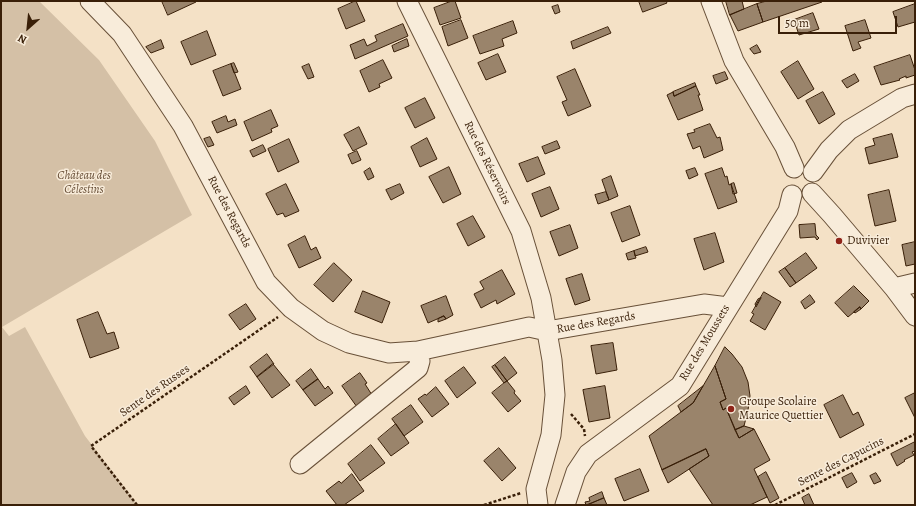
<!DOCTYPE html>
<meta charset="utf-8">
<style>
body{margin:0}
#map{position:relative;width:916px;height:506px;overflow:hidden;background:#f4e1c6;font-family:Alegreya,serif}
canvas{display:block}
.frame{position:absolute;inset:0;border:2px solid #391f08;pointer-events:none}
.north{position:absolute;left:8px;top:8px;width:40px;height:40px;-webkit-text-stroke:3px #f8ecda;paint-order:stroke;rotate:207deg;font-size:11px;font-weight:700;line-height:16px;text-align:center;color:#391f08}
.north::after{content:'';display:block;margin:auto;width:14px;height:18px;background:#391f08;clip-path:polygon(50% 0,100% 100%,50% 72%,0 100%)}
.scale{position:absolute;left:778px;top:16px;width:119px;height:18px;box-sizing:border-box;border:2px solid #391f08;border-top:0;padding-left:5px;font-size:12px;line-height:14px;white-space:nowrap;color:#391f08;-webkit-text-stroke:3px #f8ecda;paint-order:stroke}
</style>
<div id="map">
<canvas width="916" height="506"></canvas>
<div class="frame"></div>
<div class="north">N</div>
<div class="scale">50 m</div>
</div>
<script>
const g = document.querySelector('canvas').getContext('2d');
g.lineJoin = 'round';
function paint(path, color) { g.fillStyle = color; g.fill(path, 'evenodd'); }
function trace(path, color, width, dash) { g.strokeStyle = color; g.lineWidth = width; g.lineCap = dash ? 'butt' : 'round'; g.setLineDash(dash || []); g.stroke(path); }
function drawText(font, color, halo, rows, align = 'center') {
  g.font = font + ' Alegreya,serif'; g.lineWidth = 3; g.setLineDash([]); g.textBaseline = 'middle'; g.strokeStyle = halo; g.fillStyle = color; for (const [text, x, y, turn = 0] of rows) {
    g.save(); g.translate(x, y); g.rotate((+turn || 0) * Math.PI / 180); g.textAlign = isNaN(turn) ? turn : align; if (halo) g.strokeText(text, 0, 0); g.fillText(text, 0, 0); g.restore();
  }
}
const green = new Path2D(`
 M 1,1 L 39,1 L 99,60 L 155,141 L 192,215 L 2,327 L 9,336 L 25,327 L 85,436 L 138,505 L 1,505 Z`);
const building = new Path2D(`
 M 162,1 L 196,1 L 196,2 L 168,15 Z
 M 356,1 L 365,21 L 346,29 L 338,9 Z
 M 452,1 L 455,1 L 461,18 L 440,25 L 434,8 Z
 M 639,1 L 666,1 L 667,3 L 643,12 Z
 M 726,1 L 742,1 L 744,9 L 730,15 Z
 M 767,1 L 822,1 L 822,2 L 763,22 L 757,4 Z
 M 757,4 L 763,22 L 738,31 L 730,15 Z
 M 915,4 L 915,22 L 898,27 L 893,12 Z
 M 558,5 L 560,12 L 555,14 L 552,7 Z
 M 813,13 L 819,29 L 799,35 L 794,20 Z
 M 461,20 L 468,38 L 448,46 L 442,27 Z
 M 865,20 L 871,38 L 858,42 L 861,48 L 853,51 L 845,26 Z
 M 513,21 L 517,33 L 502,39 L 504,46 L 480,54 L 473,36 Z
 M 403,24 L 408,36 L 355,59 L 350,45 L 364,39 L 367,46 L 377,41 L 375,36 Z
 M 608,27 L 611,33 L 573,49 L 571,42 Z
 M 207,31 L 216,55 L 191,65 L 181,42 Z
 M 407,39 L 409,46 L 394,52 L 392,46 Z
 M 161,40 L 164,48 L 151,53 L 146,47 Z
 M 757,45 L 761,52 L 754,54 L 750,49 Z
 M 498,54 L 506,72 L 486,80 L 478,63 Z
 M 910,55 L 915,70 L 915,75 L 906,78 L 906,76 L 899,79 L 900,80 L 881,85 L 874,67 Z
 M 383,60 L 392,78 L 379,84 L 380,87 L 369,92 L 360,71 Z
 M 798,61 L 814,89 L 798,99 L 781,72 Z
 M 234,63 L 238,72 L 234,73 L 231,64 Z
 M 231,64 L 241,89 L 223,96 L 213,71 Z
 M 309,64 L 314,77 L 308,79 L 302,67 Z
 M 575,69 L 591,106 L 568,116 L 562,102 L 567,100 L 557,77 Z
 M 725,72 L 728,79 L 716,84 L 713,76 Z
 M 855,74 L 859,81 L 847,88 L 842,81 Z
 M 695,83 L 696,86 L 674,96 L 673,92 Z
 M 696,86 L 700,95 L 698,95 L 703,110 L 678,120 L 667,95 L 673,92 L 674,96 Z
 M 823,92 L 835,114 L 819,124 L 806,101 Z
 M 425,98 L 435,118 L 415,128 L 405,108 Z
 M 271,110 L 278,126 L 271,129 L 272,132 L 252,141 L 244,122 Z
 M 226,116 L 228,122 L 235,119 L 237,125 L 217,133 L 212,122 Z
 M 710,124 L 717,138 L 720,137 L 723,150 L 704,158 L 700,146 L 693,149 L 687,134 L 695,132 L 694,130 Z
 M 359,127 L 367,144 L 353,151 L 344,135 Z
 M 892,134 L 898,157 L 869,164 L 865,148 L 875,145 L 873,139 Z
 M 210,137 L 214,145 L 208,147 L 204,139 Z
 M 427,138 L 437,159 L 420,167 L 411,147 Z
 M 289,139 L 299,162 L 278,172 L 268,149 Z
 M 557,141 L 560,148 L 545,154 L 542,147 Z
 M 263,145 L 266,151 L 253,157 L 250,151 Z
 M 357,151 L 361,160 L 352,164 L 348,155 Z
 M 538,157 L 545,174 L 527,182 L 519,164 Z
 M 449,167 L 461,194 L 443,203 L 429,177 Z
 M 370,168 L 374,177 L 368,180 L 364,172 Z
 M 695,168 L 698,175 L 689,179 L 686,171 Z
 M 722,168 L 725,177 L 727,176 L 729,185 L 731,184 L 737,202 L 718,209 L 705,174 Z
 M 611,176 L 618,196 L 609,200 L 602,180 Z
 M 734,183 L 737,193 L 733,194 L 731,184 Z
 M 286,184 L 299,211 L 285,217 L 283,213 L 277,215 L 266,194 Z
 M 400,184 L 404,193 L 391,200 L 386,190 Z
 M 550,187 L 559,209 L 541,217 L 532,194 Z
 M 889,190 L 896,221 L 875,226 L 868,195 Z
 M 606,192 L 609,200 L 598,204 L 595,195 Z
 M 630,206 L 640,235 L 622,242 L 611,213 Z
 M 473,216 L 485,237 L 468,246 L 457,224 Z
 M 815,224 L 816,235 L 819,238 L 817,240 L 815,237 L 800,238 L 799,225 Z
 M 570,225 L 578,248 L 559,256 L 550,232 Z
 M 715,233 L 724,262 L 704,270 L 694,239 Z
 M 305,236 L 311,250 L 316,247 L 321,258 L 299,268 L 288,245 Z
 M 915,242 L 915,264 L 906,266 L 902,245 Z
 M 646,247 L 648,252 L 635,256 L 634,251 Z
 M 634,251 L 636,258 L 628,260 L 626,254 Z
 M 806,253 L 817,268 L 796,283 L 785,268 Z
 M 334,263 L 352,280 L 333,302 L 314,285 Z
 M 785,268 L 796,283 L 790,287 L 779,272 Z
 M 502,270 L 515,294 L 497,304 L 496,300 L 481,308 L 474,294 L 484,289 L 480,282 Z
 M 582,274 L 590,300 L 575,305 L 566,279 Z
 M 854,286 L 869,301 L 861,309 L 860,307 L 848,317 L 835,303 Z
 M 363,291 L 390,302 L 382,323 L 355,312 Z
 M 764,292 L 781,302 L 765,330 L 750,321 L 754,314 L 752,313 Z
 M 810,295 L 815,302 L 805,309 L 801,302 Z
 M 446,296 L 453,315 L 446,319 L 444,316 L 428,323 L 421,306 Z
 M 761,298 L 756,307 L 755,304 L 758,299 Z
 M 246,304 L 256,319 L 240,330 L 229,315 Z
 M 860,307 L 861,309 L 855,313 L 854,312 Z
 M 98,312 L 107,334 L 114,332 L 119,348 L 90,358 L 77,320 Z
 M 444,316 L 446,319 L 438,322 L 438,319 Z
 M 613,343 L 617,370 L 596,374 L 591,346 Z
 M 725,347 L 732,354 L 742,367 L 748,382 L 750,396 L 748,410 L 744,426 L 735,430 L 726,408 L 723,410 L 720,402 L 726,399 L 715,366 Z
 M 267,354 L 274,364 L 257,377 L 250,367 Z
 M 505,357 L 517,373 L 507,381 L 495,365 Z
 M 273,364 L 290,385 L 272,398 L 257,377 Z
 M 495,365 L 507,381 L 504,383 L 492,367 Z
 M 715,366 L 726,399 L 720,402 L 723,410 L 726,408 L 739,438 L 754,429 L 770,460 L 754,469 L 767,497 L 750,505 L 713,505 L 689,469 L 709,456 L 706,449 L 662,470 L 649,436 L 693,403 Z
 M 464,367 L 476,383 L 457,398 L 445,381 Z
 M 311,369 L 318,379 L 303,390 L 296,381 Z
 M 360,373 L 367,383 L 365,384 L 372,395 L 357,407 L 342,386 Z
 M 318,379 L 325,389 L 328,386 L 333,393 L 315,406 L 303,390 Z
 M 507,381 L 515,391 L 514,393 L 521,401 L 508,412 L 492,393 Z
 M 246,386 L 250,393 L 234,405 L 229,398 Z
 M 605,386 L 610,418 L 589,422 L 583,390 Z
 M 703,386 L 693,403 L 681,412 L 678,406 Z
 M 436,387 L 449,404 L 432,417 L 418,399 L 425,394 L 426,395 Z
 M 915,393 L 915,418 L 905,398 Z
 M 843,395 L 853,415 L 858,412 L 864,425 L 840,438 L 824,405 Z
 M 411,405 L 423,422 L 404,436 L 392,419 Z
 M 396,424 L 409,443 L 391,456 L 378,439 Z
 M 744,426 L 754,429 L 739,438 L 735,430 Z
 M 915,442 L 915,451 L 912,452 L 914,455 L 904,460 L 905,461 L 897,466 L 891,454 Z
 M 371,445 L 385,463 L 360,481 L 348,464 Z
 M 499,448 L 516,468 L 502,481 L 484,461 Z
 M 706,449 L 709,456 L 668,483 L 662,470 Z
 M 640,469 L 649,491 L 624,501 L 615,479 Z
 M 766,472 L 779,498 L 770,503 L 758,477 Z
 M 852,473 L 857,482 L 847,488 L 842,478 Z
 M 876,473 L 881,481 L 874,484 L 870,476 Z
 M 352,474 L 364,491 L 344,505 L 337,505 L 326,491 L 339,481 L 341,483 Z
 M 602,492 L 604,498 L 586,505 L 585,502 L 590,501 L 589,498 Z
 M 809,494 L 814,505 L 805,505 L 802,498 Z
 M 604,498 L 607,505 L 588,505 Z`);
const path = new Path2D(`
 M 571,414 L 584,429 L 585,436
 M 137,505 L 91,446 L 278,317
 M 484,505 L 521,493
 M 775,505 L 915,434`);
const minor = new Path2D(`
 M 90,1 L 122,34 L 183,126 L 266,282 L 291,308 L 323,331 L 349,343 L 389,353 L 418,351 L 529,327 L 547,331 L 704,304 L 728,307
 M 407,1 L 521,231 L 541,298 L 552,360 L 555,395 L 551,435 L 536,489 L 538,505
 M 711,1 L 734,61 L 785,147 L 794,168
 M 813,172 L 829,150 L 849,130 L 902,98 L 915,94
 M 812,193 L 832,215 L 894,288 L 915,316
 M 894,288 L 915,283
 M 300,464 L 418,368 L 420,361 L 418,351
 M 565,505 L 576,472 L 588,454 L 680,386 L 788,211 L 792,195`);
const markers = [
 [839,241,4,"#8f2418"],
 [731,409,4,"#8f2418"]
];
const streetNames = [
 ["Rue des Réservoirs",487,163,64],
 ["Rue des Regards",229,212,62],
 ["Rue des Regards",596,323,-10],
 ["Rue des Moussets",705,343,-59],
 ["Sente des Russes",155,391,-35],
 ["Sente des Capucins",841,462,-27]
];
const parkNames = [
 ["Château des",84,176],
 ["Célestins",84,190]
];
const poiNames = [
 ["Duvivier",847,241],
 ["Groupe Scolaire",739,402],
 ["Maurice Quettier",739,416]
];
paint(green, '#d4c0a6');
paint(building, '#9a846b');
trace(building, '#391f08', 1);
trace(minor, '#685038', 21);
trace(path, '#391f08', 2.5, [3, 2]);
trace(minor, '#f8ecda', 19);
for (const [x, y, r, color] of markers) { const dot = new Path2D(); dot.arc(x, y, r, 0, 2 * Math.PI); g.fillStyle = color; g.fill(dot); trace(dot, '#f8ecda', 1.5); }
drawText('12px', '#391f08', '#f8ecda', streetNames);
drawText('italic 12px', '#684f37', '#f8ecda', parkNames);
drawText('12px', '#391f08', '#f8ecda', poiNames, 'left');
</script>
